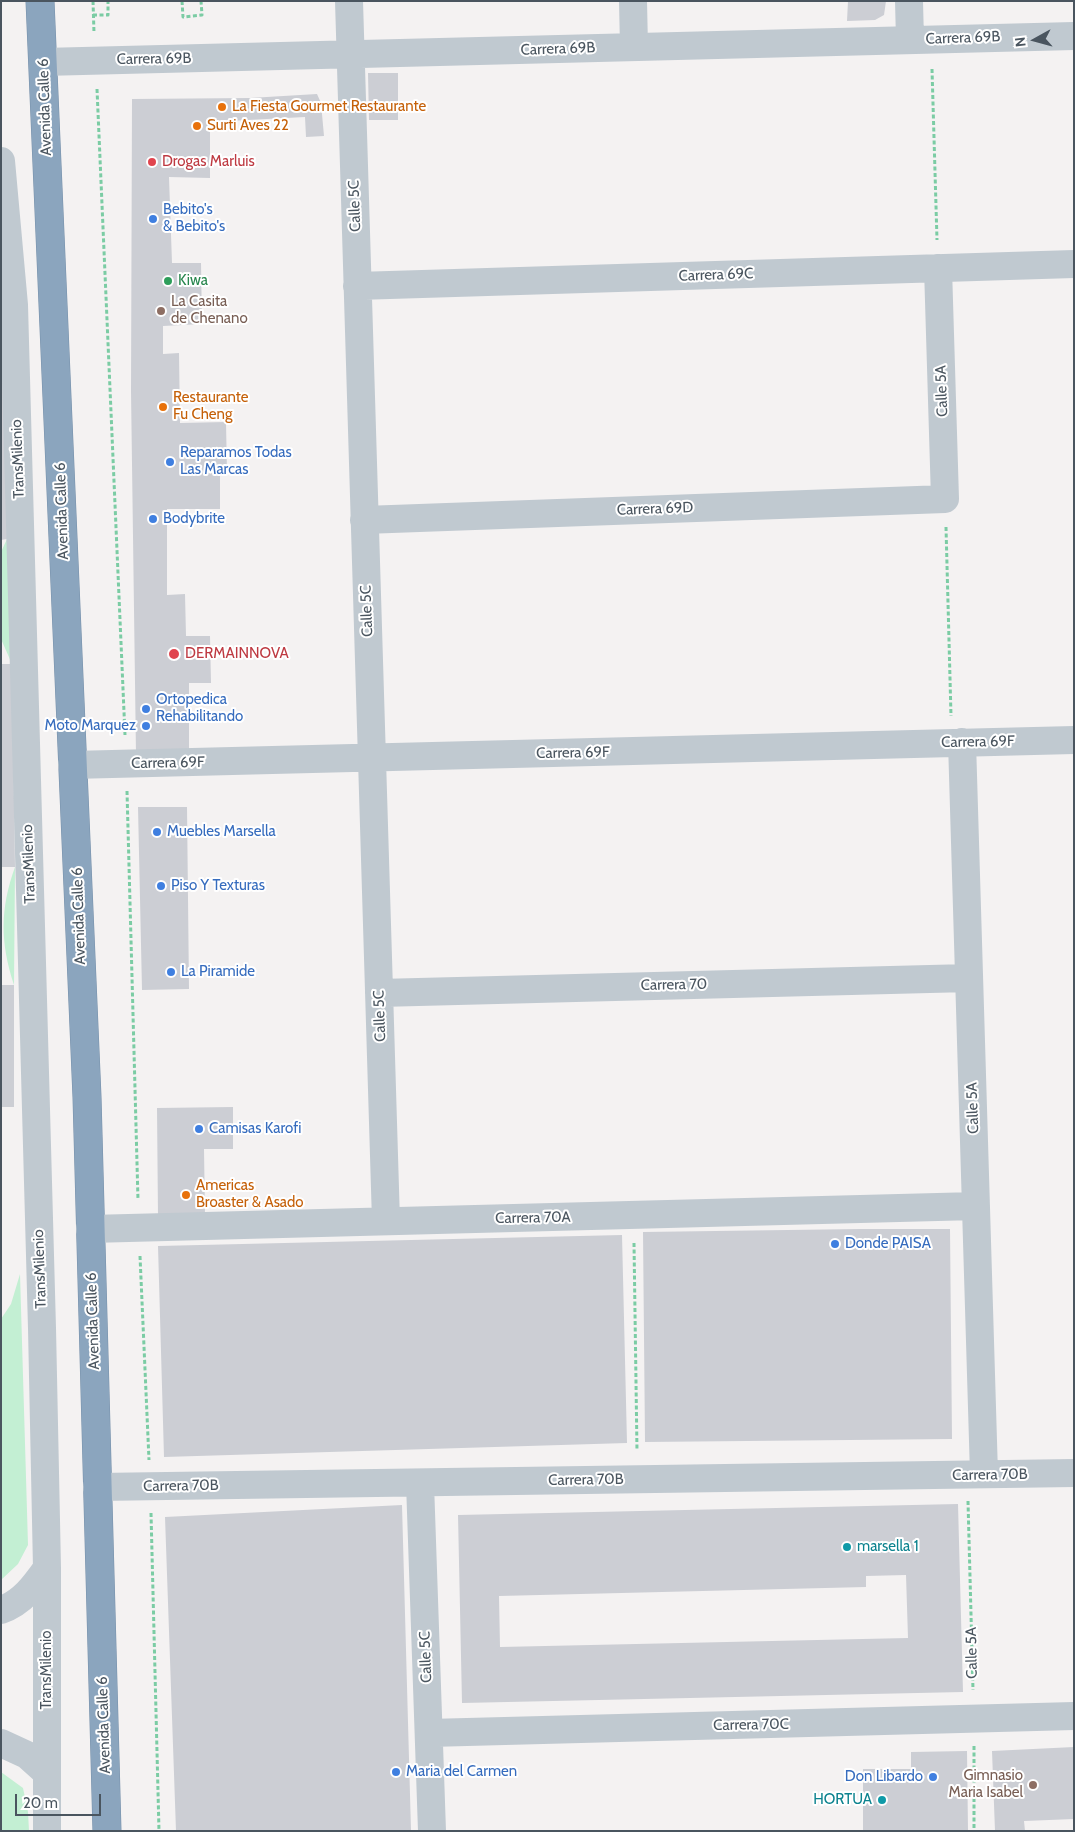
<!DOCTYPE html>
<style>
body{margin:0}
#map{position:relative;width:1075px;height:1832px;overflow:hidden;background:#f4f2f2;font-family:Cabin,sans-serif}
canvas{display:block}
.frame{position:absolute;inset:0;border:2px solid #4a555f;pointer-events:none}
.north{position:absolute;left:1010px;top:15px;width:50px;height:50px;-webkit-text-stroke:4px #fff;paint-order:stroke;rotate:263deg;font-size:14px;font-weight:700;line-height:20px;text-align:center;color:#4a555f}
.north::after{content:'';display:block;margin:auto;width:18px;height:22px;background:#4a555f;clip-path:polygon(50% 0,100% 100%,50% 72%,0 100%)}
.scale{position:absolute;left:15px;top:1794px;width:86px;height:22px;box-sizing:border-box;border:2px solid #4a555f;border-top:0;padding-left:6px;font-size:15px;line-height:18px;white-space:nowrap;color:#4a555f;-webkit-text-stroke:4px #fff;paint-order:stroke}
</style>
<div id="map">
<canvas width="1075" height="1832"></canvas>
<div class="frame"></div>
<div class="north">N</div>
<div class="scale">20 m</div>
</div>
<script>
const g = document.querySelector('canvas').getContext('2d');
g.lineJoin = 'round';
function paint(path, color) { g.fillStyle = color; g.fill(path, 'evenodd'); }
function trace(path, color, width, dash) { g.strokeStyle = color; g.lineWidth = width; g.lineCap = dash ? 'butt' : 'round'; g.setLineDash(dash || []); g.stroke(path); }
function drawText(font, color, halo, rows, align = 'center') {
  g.font = font + ' Cabin,sans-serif'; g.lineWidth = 4; g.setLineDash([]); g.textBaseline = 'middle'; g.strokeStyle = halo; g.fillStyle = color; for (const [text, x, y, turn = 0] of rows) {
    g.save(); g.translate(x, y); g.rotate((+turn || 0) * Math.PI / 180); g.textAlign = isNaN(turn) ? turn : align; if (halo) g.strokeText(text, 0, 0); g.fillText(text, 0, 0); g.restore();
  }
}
const green = new Path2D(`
 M 7,539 L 12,664 L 1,639 L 1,552 Z
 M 15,867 L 14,985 C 0,942 0,909 15,867 Z
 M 20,1274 L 28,1545 L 18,1564 L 1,1580 L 1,1319 L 11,1304 Z
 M 1,1772 L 23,1788 L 28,1812 L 29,1831 L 1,1831 Z`);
const building = new Path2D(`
 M 848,1 L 886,1 L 884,15 L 875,20 L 847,21 Z
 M 368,73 L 398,73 L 398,120 L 369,120 Z
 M 317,94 L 321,103 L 324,136 L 306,137 L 305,117 L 210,122 L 210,178 L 169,177 L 172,263 L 201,263 L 202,324 L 163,326 L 163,354 L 179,353 L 180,423 L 226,422 L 227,473 L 220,473 L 220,509 L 167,509 L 167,595 L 185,594 L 186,636 L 210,636 L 211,683 L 189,683 L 189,754 L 136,755 L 131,391 L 132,99 L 250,98 Z
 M 1,336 L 4,336 L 7,539 L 1,540 Z
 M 1,664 L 12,664 L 15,867 L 1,867 Z
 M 138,807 L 187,807 L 189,989 L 142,990 Z
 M 1,985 L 14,985 L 14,1107 L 1,1107 Z
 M 233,1107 L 233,1149 L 204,1149 L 205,1216 L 158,1217 L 157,1108 Z
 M 860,1229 L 950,1229 L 952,1439 L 645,1442 L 643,1232 Z
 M 622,1235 L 627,1443 L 164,1457 L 158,1246 Z
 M 958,1504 L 963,1692 L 462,1703 L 458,1515 ZM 906,1575 L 908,1638 L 500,1647 L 499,1596 L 866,1587 L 866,1576 Z
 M 402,1505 L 411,1831 L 176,1831 L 165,1517 Z
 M 1074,1747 L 1074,1819 L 1024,1821 L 1025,1831 L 995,1831 L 992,1751 Z
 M 967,1751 L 968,1831 L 863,1831 L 863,1769 L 911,1769 L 911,1752 Z`);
const path = new Path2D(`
 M 93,1 L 94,33
 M 182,1 L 183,17 L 202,15 L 201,1
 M 93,15 L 108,15 L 108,1
 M 932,69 L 937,240
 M 97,89 L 125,735
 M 946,527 L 951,716
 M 127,791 L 138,1200
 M 634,1243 L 637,1451
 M 140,1256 L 149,1460
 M 968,1501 L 973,1690
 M 151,1513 L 159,1831
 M 974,1746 L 974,1831`);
const minor = new Path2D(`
 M 349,1 L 386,1221
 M 633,1 L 634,47
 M 909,1 L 910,40
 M 43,62 L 1074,36
 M 1,161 L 14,305 L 42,1328 L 47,1568 L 47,1831
 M 357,286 L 1074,264
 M 364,520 L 945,499 L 938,268
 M 962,742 L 984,1474
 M 72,765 L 1074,740
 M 379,993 L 969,978
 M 90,1229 L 976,1206
 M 420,1483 L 432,1831
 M 97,1487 L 1074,1473
 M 1,1610 C 22,1603 35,1585 47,1568
 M 429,1733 L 1074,1716
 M 1,1743 L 27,1755 L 47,1773`);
const highway = new Path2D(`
 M 40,1 L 87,1097 L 107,1831`);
const markers = [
 [222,107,5,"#e8710a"],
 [197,126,5,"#e8710a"],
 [152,162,5,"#e0444e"],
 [153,219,5,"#3f7fe0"],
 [168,281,5,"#2e9e5b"],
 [161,311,5,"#8d6e63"],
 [163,407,5,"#e8710a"],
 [170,462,5,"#3f7fe0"],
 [153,519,5,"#3f7fe0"],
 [174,654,6,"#e0444e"],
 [146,709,5,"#3f7fe0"],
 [146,726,5,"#3f7fe0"],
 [157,832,5,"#3f7fe0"],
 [161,886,5,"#3f7fe0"],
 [171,972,5,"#3f7fe0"],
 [199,1129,5,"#3f7fe0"],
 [186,1195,5,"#e8710a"],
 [835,1244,5,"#3f7fe0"],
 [847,1547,5,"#0f9aa8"],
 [396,1772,5,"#3f7fe0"],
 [933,1777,5,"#3f7fe0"],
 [1033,1785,5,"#8d6e63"],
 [882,1800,5,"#0f9aa8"]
];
const streetNames = [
 ["Carrera 69B",963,38,-2],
 ["Carrera 69B",558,49,-2],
 ["Carrera 69B",154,59,-1],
 ["Avenida Calle 6",45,107,-92],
 ["Calle 5C",355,206,-92],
 ["Carrera 69C",716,275,-2],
 ["Calle 5A",942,391,-92],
 ["TransMilenio",18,459,-92],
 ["Carrera 69D",655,509,-2],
 ["Avenida Calle 6",62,511,-92],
 ["Calle 5C",367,611,-92],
 ["Carrera 69F",978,742,-1],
 ["Carrera 69F",573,753,-1],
 ["Carrera 69F",168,763,-1],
 ["TransMilenio",29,864,-92],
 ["Avenida Calle 6",79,916,-92],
 ["Carrera 70",674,985,-1],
 ["Calle 5C",380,1016,-92],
 ["Calle 5A",973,1108,-92],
 ["Carrera 70A",533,1218,-1],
 ["TransMilenio",40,1269,-92],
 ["Avenida Calle 6",93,1321,-92],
 ["Carrera 70B",990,1475,-1],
 ["Carrera 70B",586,1480,-1],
 ["Carrera 70B",181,1486,-1],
 ["Calle 5A",972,1653,-91],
 ["Calle 5C",426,1657,-92],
 ["TransMilenio",47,1670,-90],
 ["Avenida Calle 6",104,1725,-92],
 ["Carrera 70C",751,1725,-1]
];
const foodNames = [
 ["La Fiesta Gourmet Restaurante",232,107],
 ["Surti Aves 22",207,126],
 ["Restaurante",173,398],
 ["Fu Cheng",173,415],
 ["Americas",196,1186],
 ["Broaster & Asado",196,1203]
];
const healthNames = [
 ["Drogas Marluis",162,162],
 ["DERMAINNOVA",185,654]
];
const shopNames = [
 ["Bebito's",163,210],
 ["& Bebito's",163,227],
 ["Reparamos Todas",180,453],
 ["Las Marcas",180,470],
 ["Bodybrite",163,519],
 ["Ortopedica",156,700],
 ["Rehabilitando",156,717],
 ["Moto Marquez",136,726,"right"],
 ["Muebles Marsella",167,832],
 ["Piso Y Texturas",171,886],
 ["La Piramide",181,972],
 ["Camisas Karofi",209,1129],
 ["Donde PAISA",845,1244],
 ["Maria del Carmen",406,1772],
 ["Don Libardo",923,1777,"right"]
];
const leisureNames = [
 ["Kiwa",178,281]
];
const educationNames = [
 ["La Casita",171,302],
 ["de Chenano",171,319],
 ["Gimnasio",1023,1776,"right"],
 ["Maria Isabel",1023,1793,"right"]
];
const cultureNames = [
 ["marsella 1",857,1547],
 ["HORTUA",872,1800,"right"]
];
paint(green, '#c3efd3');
paint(building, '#ccced4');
trace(highway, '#7690aa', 29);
trace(path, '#7bcca4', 3, [4, 2.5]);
trace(minor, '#c0c9d0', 28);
trace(highway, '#8ba5be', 28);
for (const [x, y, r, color] of markers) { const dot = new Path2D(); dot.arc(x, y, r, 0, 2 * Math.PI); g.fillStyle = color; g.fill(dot); trace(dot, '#fff', 2); }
drawText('15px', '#4a555f', '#fff', streetNames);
drawText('15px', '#c56008', '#fff', foodNames, 'left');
drawText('15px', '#be3a42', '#fff', healthNames, 'left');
drawText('15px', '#366cbe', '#fff', shopNames, 'left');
drawText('15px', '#27864d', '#fff', leisureNames, 'left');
drawText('15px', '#785e54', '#fff', educationNames, 'left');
drawText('15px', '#0d838f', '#fff', cultureNames, 'left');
</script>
